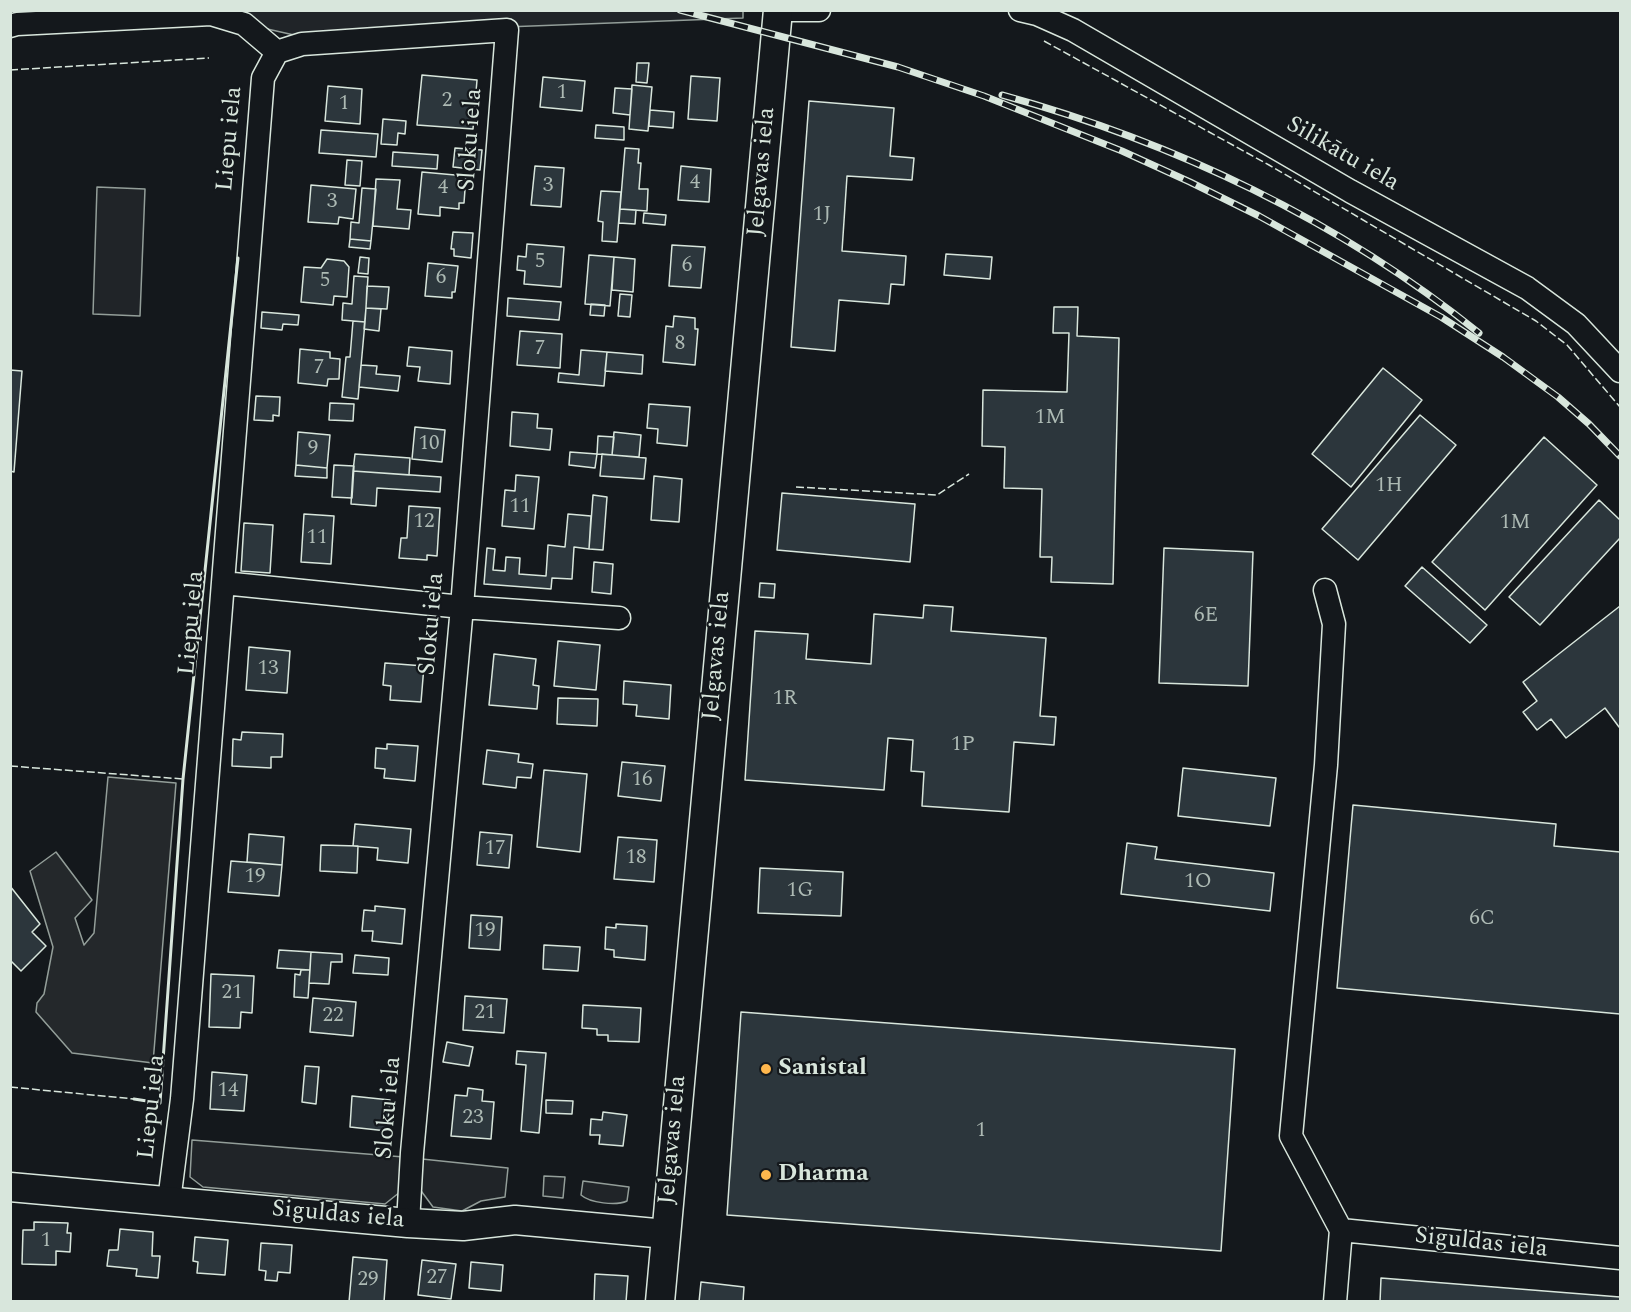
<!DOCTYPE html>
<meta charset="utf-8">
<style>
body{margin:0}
#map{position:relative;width:1631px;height:1312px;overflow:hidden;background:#14181c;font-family:Spectral,serif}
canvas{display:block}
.frame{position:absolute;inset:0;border:12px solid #d8e6dc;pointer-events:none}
</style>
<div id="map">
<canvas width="1631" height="1312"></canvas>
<div class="frame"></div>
</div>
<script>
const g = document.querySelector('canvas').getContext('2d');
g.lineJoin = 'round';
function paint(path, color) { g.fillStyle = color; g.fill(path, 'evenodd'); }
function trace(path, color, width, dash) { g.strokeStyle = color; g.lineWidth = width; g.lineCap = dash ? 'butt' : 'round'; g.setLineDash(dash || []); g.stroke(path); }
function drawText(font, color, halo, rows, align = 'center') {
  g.font = font + ' Spectral,serif'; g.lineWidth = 4.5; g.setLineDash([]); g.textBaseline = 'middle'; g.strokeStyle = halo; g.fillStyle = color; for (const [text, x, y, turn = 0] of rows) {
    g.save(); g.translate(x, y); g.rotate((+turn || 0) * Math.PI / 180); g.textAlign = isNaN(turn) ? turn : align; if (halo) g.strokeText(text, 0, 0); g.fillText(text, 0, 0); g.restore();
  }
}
const green = new Path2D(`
 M 223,11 L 743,11 L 743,18 L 294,35 L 263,28 Z
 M 97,187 L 145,189 L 140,316 L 93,314 Z
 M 192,1140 L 404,1157 L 400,1192 L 385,1204 L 203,1187 L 190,1177 Z
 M 422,1159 L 508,1168 L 505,1197 L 481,1201 L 462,1211 L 433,1207 L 419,1188 Z
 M 544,1176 L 565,1177 L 563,1198 L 543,1196 Z
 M 583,1181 L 629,1187 L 627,1201 C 616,1206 590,1203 581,1195 Z`);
const parking = new Path2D(`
 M 108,777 L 176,783 L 153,1063 L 72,1053 L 36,1012 L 37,1003 L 44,994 L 53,947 L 30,871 L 56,852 L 92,900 L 75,918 L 84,945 L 94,933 Z`);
const building = new Path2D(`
 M 637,63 L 649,63 L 647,83 L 636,82 Z
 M 422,75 L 477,80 L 473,129 L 417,125 Z
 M 691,76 L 720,78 L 717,121 L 688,119 Z
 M 543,77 L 585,81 L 582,111 L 540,107 Z
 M 632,85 L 652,87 L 648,131 L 629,129 Z
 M 328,86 L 362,89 L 360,124 L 325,121 Z
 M 615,88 L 632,89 L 630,115 L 613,113 Z
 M 809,101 L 894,108 L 890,156 L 914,158 L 912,180 L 847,176 L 842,251 L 906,256 L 904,285 L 891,284 L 889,304 L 839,300 L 835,351 L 791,347 Z
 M 650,110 L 674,112 L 673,128 L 649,126 Z
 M 383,119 L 406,121 L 405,134 L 398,133 L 397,145 L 381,144 Z
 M 596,125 L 624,127 L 624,140 L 595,138 Z
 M 321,130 L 378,134 L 376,157 L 319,153 Z
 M 455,148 L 482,150 L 480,170 L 453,167 Z
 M 625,148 L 639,149 L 638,163 L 641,163 L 639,189 L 648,189 L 647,211 L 620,209 Z
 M 393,152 L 438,155 L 437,169 L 392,166 Z
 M 347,160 L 362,161 L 360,186 L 345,185 Z
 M 535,166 L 564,168 L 561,207 L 531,205 Z
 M 681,166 L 711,169 L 709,202 L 678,200 Z
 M 422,172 L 466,176 L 464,203 L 459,203 L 459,209 L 440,207 L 440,216 L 418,214 Z
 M 376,179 L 400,180 L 397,209 L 411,210 L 409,229 L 373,226 Z
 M 311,185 L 356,189 L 353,219 L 339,217 L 338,224 L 308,222 Z
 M 362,188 L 376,189 L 371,241 L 350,239 L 351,222 L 359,223 Z
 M 601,191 L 621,192 L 617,242 L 602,241 L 603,222 L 598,221 Z
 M 620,209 L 636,210 L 635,224 L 619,223 Z
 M 644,213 L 666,215 L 665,225 L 643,223 Z
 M 453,232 L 473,233 L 471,258 L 454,256 L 454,249 L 451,249 Z
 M 350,239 L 371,241 L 370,249 L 349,247 Z
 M 527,244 L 564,247 L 561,287 L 524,284 L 525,271 L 517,270 L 518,256 L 526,257 Z
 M 672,245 L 705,247 L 701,288 L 669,286 Z
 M 946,254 L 992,257 L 990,279 L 944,275 Z
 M 589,255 L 614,257 L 610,306 L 585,304 Z
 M 360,257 L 369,258 L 368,274 L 358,273 Z
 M 614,257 L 635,259 L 633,292 L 612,290 Z
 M 327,259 L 344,261 L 349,267 L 347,297 L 334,296 L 333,305 L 301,302 L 304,267 L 321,268 Z
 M 428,263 L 458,266 L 455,292 L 452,292 L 452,298 L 425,296 Z
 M 354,276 L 368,277 L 365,322 L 342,320 L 343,303 L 352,304 Z
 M 367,286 L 389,287 L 387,309 L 366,308 Z
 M 620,294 L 632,295 L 630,317 L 618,316 Z
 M 508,298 L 561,302 L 559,320 L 507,316 Z
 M 591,304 L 605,305 L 604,316 L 590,315 Z
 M 1054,307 L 1078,307 L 1077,336 L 1119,338 L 1113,584 L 1051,582 L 1052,557 L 1040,557 L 1042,489 L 1004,488 L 1005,447 L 982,446 L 983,390 L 1067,392 L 1069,333 L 1053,333 Z
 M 366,308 L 381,309 L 379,331 L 364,329 Z
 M 262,312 L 299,315 L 298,325 L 283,324 L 282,330 L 261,328 Z
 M 674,316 L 695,318 L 695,329 L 698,329 L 695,365 L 663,362 L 666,326 L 673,327 Z
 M 353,321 L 365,322 L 358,399 L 342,397 L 346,357 L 350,357 Z
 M 520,331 L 562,334 L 560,368 L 517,365 Z
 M 409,347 L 452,351 L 450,384 L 418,381 L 420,367 L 407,366 Z
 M 300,349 L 330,352 L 330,358 L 340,359 L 339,379 L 328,379 L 327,386 L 298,383 Z
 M 581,350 L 607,352 L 604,386 L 558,382 L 559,373 L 579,375 Z
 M 607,352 L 643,355 L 642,374 L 605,371 Z
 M 361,365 L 377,366 L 376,374 L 400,376 L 398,391 L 359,387 Z
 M 1383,368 L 1422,400 L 1351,487 L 1312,454 Z
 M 10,370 L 22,371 L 14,472 L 10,471 Z
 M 256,396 L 280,397 L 279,416 L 273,415 L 273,421 L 254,420 Z
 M 330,403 L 354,404 L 353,421 L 329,420 Z
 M 649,404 L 690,407 L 687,446 L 657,443 L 658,429 L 647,428 Z
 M 512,412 L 538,414 L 537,428 L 552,429 L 550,450 L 510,446 Z
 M 1420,415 L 1456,445 L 1358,560 L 1322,529 Z
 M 415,427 L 445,430 L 442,462 L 412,459 Z
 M 298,432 L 330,435 L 327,468 L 296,465 Z
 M 614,432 L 641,435 L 639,457 L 612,455 Z
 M 598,436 L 614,437 L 612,455 L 597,454 Z
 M 1544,437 L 1597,485 L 1485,610 L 1432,562 Z
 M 570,452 L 597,454 L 595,468 L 569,465 Z
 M 355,454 L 410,458 L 409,475 L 353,471 Z
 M 602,454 L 646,458 L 644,479 L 600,476 Z
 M 296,465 L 327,468 L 327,478 L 295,476 Z
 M 334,465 L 354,466 L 352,498 L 332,497 Z
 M 353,471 L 441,477 L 440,492 L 377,488 L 376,506 L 351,504 Z
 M 516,475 L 539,477 L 534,529 L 502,526 L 505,490 L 515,491 Z
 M 654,476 L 682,479 L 679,522 L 651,520 Z
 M 782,493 L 915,504 L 910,562 L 777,550 Z
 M 593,495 L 607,497 L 603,550 L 589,549 Z
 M 1599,500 L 1620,520 L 1620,538 L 1540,625 L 1509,597 Z
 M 409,506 L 440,508 L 437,556 L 427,555 L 427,560 L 399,558 L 401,538 L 407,538 Z
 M 304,514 L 334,516 L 331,564 L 301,562 Z
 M 568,514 L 591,516 L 589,549 L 574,547 L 572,579 L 552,578 L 551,589 L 484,584 L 487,548 L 495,549 L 493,570 L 505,571 L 506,557 L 520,558 L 519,574 L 546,576 L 548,545 L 565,547 Z
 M 244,523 L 273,525 L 270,573 L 241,571 Z
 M 1164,548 L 1253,552 L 1248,686 L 1159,683 Z
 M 594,562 L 613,564 L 611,594 L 592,592 Z
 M 1422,567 L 1487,625 L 1470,643 L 1405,586 Z
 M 760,583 L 775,584 L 774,598 L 759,597 Z
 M 924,605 L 953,607 L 951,631 L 1046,638 L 1040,716 L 1056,717 L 1054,745 L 1014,742 L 1009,812 L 922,806 L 924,772 L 911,771 L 913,740 L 888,738 L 884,790 L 745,780 L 755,631 L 808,634 L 806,659 L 871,664 L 874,614 L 923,618 Z
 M 1620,606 L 1620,726 L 1619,727 L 1605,708 L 1566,738 L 1551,719 L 1537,730 L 1523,712 L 1537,701 L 1523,682 Z
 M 558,641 L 600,645 L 596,690 L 554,686 Z
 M 249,647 L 290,651 L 287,693 L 246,690 Z
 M 494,654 L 536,659 L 533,685 L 539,686 L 537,709 L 489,705 Z
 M 385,663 L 424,666 L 421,702 L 390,700 L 391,686 L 383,685 Z
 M 624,681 L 671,685 L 669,719 L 636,716 L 637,705 L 623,704 Z
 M 558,698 L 598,699 L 597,726 L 557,724 Z
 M 242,732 L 283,734 L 282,757 L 271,757 L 271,768 L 232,766 L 233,739 L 241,740 Z
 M 387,744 L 418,746 L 415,781 L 384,778 L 385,769 L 375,768 L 376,748 L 387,749 Z
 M 487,750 L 519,754 L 518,762 L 533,764 L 531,778 L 517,777 L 516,788 L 483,784 Z
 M 622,762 L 665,766 L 661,801 L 618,796 Z
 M 1183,768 L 1276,778 L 1270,826 L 1178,816 Z
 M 544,770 L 587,774 L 580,852 L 537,847 Z
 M 1353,805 L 1556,824 L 1554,846 L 1620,852 L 1620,1014 L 1337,988 Z
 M 355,824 L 411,829 L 408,863 L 377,860 L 378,848 L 353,846 Z
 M 480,832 L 512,835 L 509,868 L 477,865 Z
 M 249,834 L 284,837 L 282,865 L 247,862 Z
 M 618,837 L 657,840 L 654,882 L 614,879 Z
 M 1127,843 L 1157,847 L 1155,859 L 1274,873 L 1270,911 L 1121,894 Z
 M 321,845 L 358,846 L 357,873 L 320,871 Z
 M 231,861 L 282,865 L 279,896 L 228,892 Z
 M 760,868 L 843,872 L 841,916 L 758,913 Z
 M 10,886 L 40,924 L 32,932 L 46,946 L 21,971 L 10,960 Z
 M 375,906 L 405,909 L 402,944 L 372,941 L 373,931 L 362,931 L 364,910 L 375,911 Z
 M 471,915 L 502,917 L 500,950 L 469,948 Z
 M 616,924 L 647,926 L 645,960 L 614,957 L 614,950 L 605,949 L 606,927 L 616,928 Z
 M 544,945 L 580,947 L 578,971 L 543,969 Z
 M 279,950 L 311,952 L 310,970 L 277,968 Z
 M 311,952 L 342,954 L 342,962 L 331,962 L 329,984 L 309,983 Z
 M 355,955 L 389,958 L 388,975 L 353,973 Z
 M 301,970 L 310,970 L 308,998 L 294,997 L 295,974 L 300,975 Z
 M 211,974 L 254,976 L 252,1013 L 241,1012 L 240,1028 L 209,1027 Z
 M 465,996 L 507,999 L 504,1033 L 463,1030 Z
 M 313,998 L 356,1002 L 353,1036 L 310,1032 Z
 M 583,1005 L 641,1008 L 639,1042 L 608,1041 L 608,1035 L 597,1035 L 597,1029 L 582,1028 Z
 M 741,1012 L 1235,1049 L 1221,1251 L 727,1215 Z
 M 447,1042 L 473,1047 L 469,1066 L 443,1062 Z
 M 517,1051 L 546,1053 L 539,1133 L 521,1131 L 526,1065 L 516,1064 Z
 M 305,1066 L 319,1067 L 316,1104 L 302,1102 Z
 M 212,1072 L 247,1075 L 244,1111 L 210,1109 Z
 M 468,1088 L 483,1090 L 482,1101 L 494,1102 L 491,1139 L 451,1136 L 455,1095 L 467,1096 Z
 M 352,1096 L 390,1100 L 387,1131 L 350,1127 Z
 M 546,1100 L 573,1101 L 572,1114 L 546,1113 Z
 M 603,1112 L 627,1115 L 623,1146 L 599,1144 L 600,1135 L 590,1135 L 591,1119 L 602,1120 Z
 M 34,1222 L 68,1223 L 67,1233 L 71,1233 L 70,1252 L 56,1251 L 56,1265 L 22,1264 L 23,1230 L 34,1230 Z
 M 120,1229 L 153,1232 L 152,1256 L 160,1256 L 158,1278 L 136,1276 L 137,1269 L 107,1266 L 109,1250 L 118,1250 Z
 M 195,1237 L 228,1240 L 225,1275 L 197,1273 L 198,1262 L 193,1261 Z
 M 261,1243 L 292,1245 L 290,1273 L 278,1272 L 277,1281 L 265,1280 L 266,1271 L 259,1270 Z
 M 353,1257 L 387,1260 L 384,1302 L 349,1302 Z
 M 422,1260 L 456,1264 L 451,1299 L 418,1295 Z
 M 471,1262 L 503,1265 L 501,1291 L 469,1288 Z
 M 595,1274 L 628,1276 L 626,1302 L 594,1302 Z
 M 1381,1278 L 1620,1297 L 1620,1302 L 1380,1302 Z
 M 701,1282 L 744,1287 L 743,1302 L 699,1302 Z`);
const minor = new Path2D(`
 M 788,10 L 819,10
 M 1020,10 L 1037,14 L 1073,30 L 1350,191 L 1527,288 L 1576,324 L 1620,371
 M 10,26 L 17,24 L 211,14 L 244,24 L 277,52
 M 277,52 L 302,44 L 507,30 L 462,607 L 412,1153 L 408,1223
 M 223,583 L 462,607 L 619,618
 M 1325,590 L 1334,624 L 1326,765 L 1291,1136 L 1341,1230
 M 169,1201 L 182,1099 L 263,78 L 277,52
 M 1341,1230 L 1620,1258
 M 1335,1302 L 1341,1230`);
const tertiary = new Path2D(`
 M 10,1187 L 408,1223 L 463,1226 L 515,1220 L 666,1234
 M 660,1302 L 778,10`);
const rail = new Path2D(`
 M 680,10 L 898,67 L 984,96 L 1122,151 L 1190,182 L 1259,216 L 1441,317 L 1503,357 L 1558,397 L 1589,424 L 1620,456
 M 1002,95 C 1174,142 1340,221 1479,333`);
const fence = new Path2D(`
 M 1044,41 L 1269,165 L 1536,321 L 1567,345 L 1620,407
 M 10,70 L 209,58
 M 796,487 L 937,495 L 969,474
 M 10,766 L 183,779
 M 10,1087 L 134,1099`);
const wall = new Path2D(`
 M 134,1099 L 160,1103 L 183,779 L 238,258`);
const markers = [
 [766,1069,6,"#ffb74d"],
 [766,1175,6,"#ffb74d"]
];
const numberNames = [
 ["1",562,94],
 ["2",447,102],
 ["1",344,105],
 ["4",695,184],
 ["3",548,187],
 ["4",443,189],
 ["3",332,203],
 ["1J",822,216],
 ["5",540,263],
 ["6",687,267],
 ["6",441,279],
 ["5",325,282],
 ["8",680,345],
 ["7",540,350],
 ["7",319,369],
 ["1M",1050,419],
 ["10",429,445],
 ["9",313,450],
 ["1H",1389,487],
 ["11",520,508],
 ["12",424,523],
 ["1M",1515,524],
 ["11",317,539],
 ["6E",1206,617],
 ["13",268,670],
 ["1R",785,700],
 ["1P",963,746],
 ["16",642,781],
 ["17",495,850],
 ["18",636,859],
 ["19",255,878],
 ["1O",1198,883],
 ["1G",800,892],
 ["6C",1482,920],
 ["19",485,932],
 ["21",232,994],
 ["21",485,1014],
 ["22",333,1017],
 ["14",228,1092],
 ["23",473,1119],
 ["1",981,1132],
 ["1",46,1242],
 ["27",437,1279],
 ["29",368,1281]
];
const streetNames = [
 ["Liepu iela",231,139,-85],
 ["Sloku iela",472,140,-86],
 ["Silikātu iela",1342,155,30],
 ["Jelgavas iela",763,172,-85],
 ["Liepu iela",193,623,-85],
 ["Sloku iela",433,624,-85],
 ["Jelgavas iela",718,656,-85],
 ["Liepu iela",153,1107,-84],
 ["Sloku iela",390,1108,-85],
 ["Jelgavas iela",674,1140,-85],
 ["Siguldas iela",338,1216,5],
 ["Siguldas iela",1481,1244,6]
];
const poiNames = [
 ["Sanistal",778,1069],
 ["Dharma",778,1175]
];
paint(green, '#202428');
trace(green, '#939e99', 1.5);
paint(parking, '#24282b');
trace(parking, '#939e99', 1.5);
paint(building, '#2c363c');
trace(building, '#d8e6dc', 1.5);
trace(minor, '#d8e6dc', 25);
trace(tertiary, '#d8e6dc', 31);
trace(minor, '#14181c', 22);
trace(tertiary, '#14181c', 28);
trace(rail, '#d8e6dc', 7);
trace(rail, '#14181c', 4.5, [14]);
trace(fence, '#d8e6dc', 1.5, [8, 3]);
trace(wall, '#d8e6dc', 3);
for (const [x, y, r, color] of markers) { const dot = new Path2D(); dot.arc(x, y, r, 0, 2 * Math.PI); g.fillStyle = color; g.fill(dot); trace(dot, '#14181c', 2); }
drawText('21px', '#adbab4', null, numberNames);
drawText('24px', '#d8e6dc', '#14181c', streetNames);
drawText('bold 24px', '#d8e6dc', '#14181c', poiNames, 'left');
</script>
